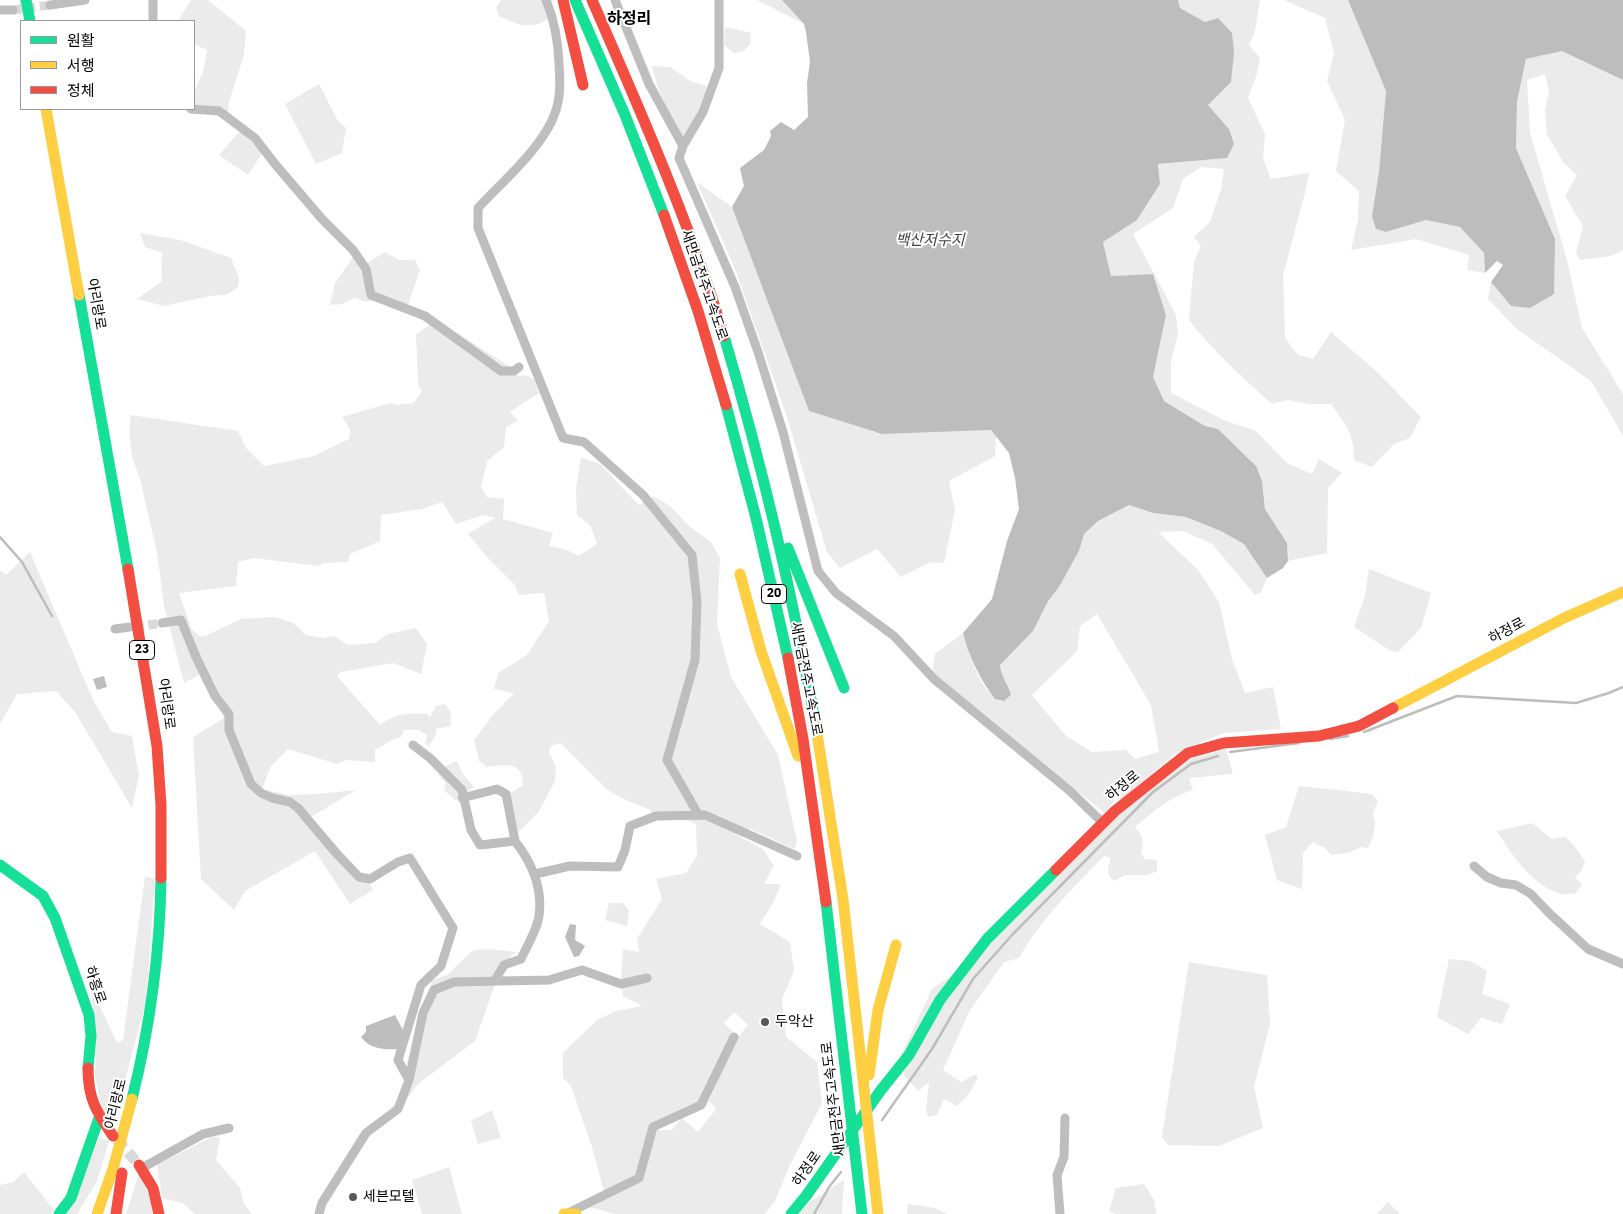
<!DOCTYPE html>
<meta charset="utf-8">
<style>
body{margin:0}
#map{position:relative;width:1623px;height:1214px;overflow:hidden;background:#fff;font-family:"IBM Plex Sans","Noto Sans KR",sans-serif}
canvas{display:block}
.legend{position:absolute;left:20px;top:20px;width:175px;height:90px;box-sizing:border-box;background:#fff;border:1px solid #999;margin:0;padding:6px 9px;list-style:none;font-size:15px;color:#000}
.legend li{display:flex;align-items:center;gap:10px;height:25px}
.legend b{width:25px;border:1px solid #999}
</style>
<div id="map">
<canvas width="1623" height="1214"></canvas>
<ul class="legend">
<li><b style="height:6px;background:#16e098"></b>원활</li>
<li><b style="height:6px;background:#ffcf43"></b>서행</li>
<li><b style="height:6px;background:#f24e42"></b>정체</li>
</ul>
</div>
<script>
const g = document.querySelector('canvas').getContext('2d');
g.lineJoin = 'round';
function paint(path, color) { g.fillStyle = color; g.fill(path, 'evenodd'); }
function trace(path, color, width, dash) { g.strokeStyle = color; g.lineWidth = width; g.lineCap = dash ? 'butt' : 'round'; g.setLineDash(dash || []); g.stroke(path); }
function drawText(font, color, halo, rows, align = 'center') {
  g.font = font + ' "IBM Plex Sans","Noto Sans KR",sans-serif'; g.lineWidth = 4; g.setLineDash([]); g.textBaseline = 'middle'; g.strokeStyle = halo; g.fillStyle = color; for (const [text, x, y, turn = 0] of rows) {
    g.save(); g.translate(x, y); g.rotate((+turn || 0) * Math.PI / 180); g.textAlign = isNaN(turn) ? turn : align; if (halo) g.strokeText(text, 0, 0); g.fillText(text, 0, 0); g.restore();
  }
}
const green = new Path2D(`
 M 191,0 L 208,0 L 246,31 L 244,55 L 228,105 L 229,113 L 216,108 L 194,106 L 194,92 L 203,72 L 207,50 L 194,44 L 194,21 L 178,21 Z
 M 501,0 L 542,0 L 551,18 C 529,30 520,26 499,16 L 496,8 Z
 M 757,0 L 782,0 L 804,24 Z
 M 1178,0 L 1260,0 L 1255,31 L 1249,45 L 1260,58 L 1257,74 L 1248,98 L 1265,134 L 1263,158 L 1271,179 L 1309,173 L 1306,189 L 1283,275 L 1285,338 L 1298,355 L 1313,359 L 1331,332 L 1376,371 L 1421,417 L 1410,438 L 1394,444 L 1372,467 L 1354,460 C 1354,433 1346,425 1331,404 L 1309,404 L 1288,400 L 1272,404 C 1243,378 1213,351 1189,320 L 1194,262 L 1201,246 L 1194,237 L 1210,222 L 1221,189 L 1224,169 L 1201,167 L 1183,179 L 1173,208 L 1133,234 L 1176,315 L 1178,334 L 1171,361 L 1171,393 L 1226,421 L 1256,431 L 1287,463 L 1312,474 L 1319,459 L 1342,473 L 1328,488 L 1327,553 L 1288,561 L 1287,543 L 1265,509 L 1262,481 L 1234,445 L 1218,429 L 1205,426 L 1163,400 L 1153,377 L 1166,315 L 1153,274 L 1111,276 L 1103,242 L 1137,220 L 1160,184 L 1158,164 L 1227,158 L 1229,129 L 1208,105 L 1205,22 L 1180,8 Z
 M 1284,0 L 1348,0 L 1386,91 L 1379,171 L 1372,216 L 1386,232 L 1426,220 L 1460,227 L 1484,253 L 1485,273 L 1467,270 L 1469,255 L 1416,239 L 1351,250 L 1358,220 L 1359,191 L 1336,171 L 1345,120 L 1327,81 L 1334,53 L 1325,18 Z
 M 725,27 L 751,33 L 750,45 L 743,51 L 734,53 L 724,45 Z
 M 1562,50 L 1623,80 L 1623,250 L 1611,256 L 1580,260 L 1576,253 L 1583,226 L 1565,196 L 1577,175 L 1563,162 L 1547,134 L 1545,110 L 1549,91 L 1545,74 L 1527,80 L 1530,133 L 1567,260 L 1582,328 L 1623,394 L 1623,436 L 1591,381 L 1517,329 L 1488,299 L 1491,282 L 1511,306 L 1555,239 L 1516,148 L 1517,102 L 1526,59 Z
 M 652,66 L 670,67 L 690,81 L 707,86 L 702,108 L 681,141 L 658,88 Z
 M 319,84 L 338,121 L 346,128 L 342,153 L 316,164 L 285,104 Z
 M 240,131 L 260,149 L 261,155 L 248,175 L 219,155 Z
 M 697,182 L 732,207 L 809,411 L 882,434 L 991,430 L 996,436 L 995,456 L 949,481 L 955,510 L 944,563 L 931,562 L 901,577 L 877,549 L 840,568 L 827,552 L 786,414 L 735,269 Z
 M 140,233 L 180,240 L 231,258 L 239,278 L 238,287 L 226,295 L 210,296 L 164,306 L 137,299 L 162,281 L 161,260 L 163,253 L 145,247 Z
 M 385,252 L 399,260 L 415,260 L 420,270 L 406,311 L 380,302 L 364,301 L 354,298 L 343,304 L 330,305 L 335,283 L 354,256 L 367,263 Z
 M 437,320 L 512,368 L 518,376 L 524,375 L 534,379 L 539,393 L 510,412 L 518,421 L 506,427 L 504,447 L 487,461 L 481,487 L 487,497 L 504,499 L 503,519 L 553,533 L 549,546 L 565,549 L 579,556 L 597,544 L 590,525 L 577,515 L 576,488 L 581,457 L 600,464 L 639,505 L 653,496 L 670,506 L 689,526 L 711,542 L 720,558 L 717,624 L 731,677 L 778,755 L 797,841 L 794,849 L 751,829 L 735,834 L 764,850 L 774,866 L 764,884 L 781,884 L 773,903 L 760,924 L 790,942 L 794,971 L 782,999 L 786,1037 L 817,1062 L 822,1103 L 790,1165 L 775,1201 L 765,1214 L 615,1214 L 589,1207 L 642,1178 L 656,1130 L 672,1130 L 682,1118 L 698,1132 L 716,1109 L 709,1101 L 734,1042 L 748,1025 L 734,1012 L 724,1023 L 733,1032 L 699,1103 L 651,1124 L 637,1174 L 604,1191 L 592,1147 L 571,1086 L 563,1078 L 563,1053 L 597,1020 L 616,1011 L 642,1006 L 623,996 L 622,987 L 650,978 L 643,973 L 633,978 L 621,980 L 623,949 L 639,952 L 637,939 L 662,899 L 656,879 L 686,873 L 697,856 L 696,824 L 671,813 L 652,815 L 650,810 L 626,800 L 606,789 L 561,743 L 551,746 L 549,752 L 556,767 L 555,781 L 538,813 L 518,832 L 509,794 L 523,785 C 524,761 504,764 487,767 L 479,761 L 474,740 L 492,716 L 514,693 L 494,689 L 498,673 L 527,655 L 549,621 L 544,593 L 519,595 L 515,585 L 486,556 L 468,534 L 495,518 L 483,515 L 456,524 L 442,502 L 422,509 L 381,515 L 380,541 L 350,554 L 348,562 L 323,563 L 319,566 L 254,558 L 238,562 L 236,586 L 179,593 L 191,628 L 199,636 L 205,636 L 241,619 L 275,617 L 294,623 L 306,635 L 324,638 L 334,636 L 348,645 L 375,643 L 388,634 L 416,628 L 427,644 L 421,674 L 393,663 L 341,672 L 337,676 L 380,725 C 396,713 408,713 427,714 L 430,717 L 436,706 L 445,704 L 450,711 L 451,726 L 436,729 L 436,735 L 429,746 L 425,744 L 427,735 L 419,730 L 404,730 L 401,737 L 392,740 L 375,750 L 375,762 L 347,760 L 337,764 L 288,749 L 271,766 L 262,789 L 289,795 L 318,794 L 356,790 L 311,817 L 361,873 L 370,876 L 370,884 L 373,890 L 350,904 L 315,851 L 245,891 L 234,910 L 201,879 L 193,737 L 224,718 L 199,675 L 184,683 L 164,606 L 157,552 L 140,479 L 132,457 L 129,431 L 131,415 L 238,431 L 246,448 L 264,466 L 314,456 L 349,439 L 350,429 L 342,417 L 390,403 L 398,405 L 414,403 L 422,391 L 418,384 L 416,334 Z
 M 1129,505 L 1153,513 L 1186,517 L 1221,530 L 1244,544 L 1267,578 L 1261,592 L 1255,595 L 1212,544 L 1183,531 L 1158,532 L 1198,570 L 1219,602 L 1232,659 L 1245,693 L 1273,687 L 1281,729 L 1224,733 L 1177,752 L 1121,800 L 1104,784 L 1115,799 L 1105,813 L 998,729 L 932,673 L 935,654 L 963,633 C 968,652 982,695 1001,701 L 1011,696 C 1008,684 1001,677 1000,665 L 1033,631 L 1048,601 L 1059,587 L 1079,551 L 1084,534 L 1098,521 ZM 1097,614 L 1151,705 L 1159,752 L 1135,759 L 1126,750 L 1092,752 L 1065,735 L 1032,695 L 1077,651 L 1080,626 Z
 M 30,552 L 93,700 L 112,732 L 132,736 L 139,776 L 132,808 L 75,712 L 56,691 L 17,694 L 0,724 L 0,571 L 7,574 Z
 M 1369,569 L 1431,593 L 1421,628 L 1398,652 L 1391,651 L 1354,627 L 1365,596 Z
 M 1226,749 L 1233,774 L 1189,778 L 1193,790 C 1169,797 1153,812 1135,827 C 1143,836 1144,842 1141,853 L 1145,859 L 1157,860 L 1157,871 L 1147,875 L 1125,875 L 1114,881 C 1105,873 1108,868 1111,858 L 1104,856 C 1073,888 1041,919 1019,958 L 1004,962 L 969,1012 L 943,1070 L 961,1082 L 974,1075 L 978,1076 C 974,1088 966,1098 957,1106 L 944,1099 L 937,1115 L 928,1117 L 926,1111 L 929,1082 L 918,1091 L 896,1066 L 932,989 L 974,960 L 1123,811 L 1155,784 L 1191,759 Z
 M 457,761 L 463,774 L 474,787 L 455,800 L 444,790 L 446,783 L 439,776 L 438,772 L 446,766 Z
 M 1299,786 L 1372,794 L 1378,801 L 1373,813 L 1375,823 L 1373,836 L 1368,848 L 1361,847 L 1348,853 L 1331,855 L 1325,848 L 1313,842 L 1303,853 L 1302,889 L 1277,880 L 1265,835 L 1286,827 Z
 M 1533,823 C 1538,829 1546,833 1552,839 L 1565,837 L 1572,843 L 1585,861 L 1582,870 L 1575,877 L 1582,885 L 1576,893 C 1571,894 1565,895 1561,894 C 1532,885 1512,855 1497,831 Z
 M 145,876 L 155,879 L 146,1001 L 113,1125 L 102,1110 L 95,1077 L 96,1047 L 91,987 L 117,1043 L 123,1040 Z
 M 609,903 L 623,903 L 629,911 L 627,926 L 605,920 Z
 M 488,949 L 516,952 L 494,972 L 494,987 L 475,1041 L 418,1084 L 407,1099 L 407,1063 L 432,980 L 447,975 L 472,951 Z
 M 1449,959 L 1470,961 L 1487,971 L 1482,994 L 1510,1004 L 1502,1024 L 1481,1018 L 1468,1034 L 1437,1017 Z
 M 1189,962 L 1267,975 L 1270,1024 L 1254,1087 L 1263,1128 L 1219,1146 L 1168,1145 L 1162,1137 Z
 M 492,1110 L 501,1138 L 478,1144 L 471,1121 Z
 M 213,1136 L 220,1138 L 216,1160 L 240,1188 L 244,1204 L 252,1214 L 195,1214 L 183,1203 L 162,1198 L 157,1165 Z
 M 99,1138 L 109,1141 L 97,1181 L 77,1214 L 64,1214 L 76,1198 Z
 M 449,1167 L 462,1214 L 422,1214 L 412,1180 Z
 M 24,1172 L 54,1210 L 52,1214 L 0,1214 L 0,1185 L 13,1182 Z
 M 139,1173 L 151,1201 L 153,1214 L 126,1214 Z
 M 844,1180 L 842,1214 L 793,1214 L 797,1210 Z
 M 1144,1184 L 1155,1202 L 1156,1214 L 1116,1214 L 1109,1211 L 1116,1188 Z
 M 1388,1202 L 1400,1214 L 1377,1214 Z
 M 908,1204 L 935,1208 L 947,1214 L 907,1214 Z`);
const water = new Path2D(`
 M 782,0 L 1178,0 L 1180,8 L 1205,22 L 1218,18 L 1232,33 L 1234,52 L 1231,82 L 1208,105 L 1229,129 L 1234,144 L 1227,158 L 1158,164 L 1160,184 L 1137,220 L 1103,242 L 1111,276 L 1153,274 L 1166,315 L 1153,377 L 1164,401 L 1205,426 L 1218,429 L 1256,466 L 1262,481 L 1265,509 L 1287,543 L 1288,561 L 1283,568 L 1267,578 L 1244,544 L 1221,531 L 1186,517 L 1153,513 L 1129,505 L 1098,521 L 1084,534 L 1079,551 L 1059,587 L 1048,601 L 1033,631 L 1000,665 C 1001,677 1008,684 1011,695 L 1004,701 L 995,699 C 980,679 969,657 963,633 L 992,599 L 1007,541 L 1019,509 L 1015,478 L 1009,453 L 991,430 L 882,434 L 809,411 L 732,207 L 744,186 L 740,168 L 764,150 L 771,136 L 770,131 L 781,122 L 794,130 L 808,117 L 807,83 L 810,62 L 806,32 L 804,24 Z
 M 1348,0 L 1623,0 L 1623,80 L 1562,51 L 1526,59 L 1517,102 L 1516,148 L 1555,239 L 1554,294 L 1530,308 L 1511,306 L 1491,282 L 1503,265 L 1497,261 L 1485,273 L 1484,253 L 1460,227 L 1426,220 L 1386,232 L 1376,229 L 1372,216 L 1379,171 L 1386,91 Z
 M 104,676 L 107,687 L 97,690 L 93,679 Z
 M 570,924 L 576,925 L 575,940 L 585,946 L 579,956 L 574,957 L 565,937 Z
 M 395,1015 L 403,1030 L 398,1049 C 385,1050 369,1049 361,1037 L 366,1032 L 366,1026 Z`);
const stream = new Path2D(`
 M 0,537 L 22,562 L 52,616
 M 1364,732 L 1457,696 L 1576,703 L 1609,693 L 1623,687
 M 1330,739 L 1348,736
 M 1230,752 L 1299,743
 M 882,1120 L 932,1049 L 973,979 L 1012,935 L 1153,792 L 1191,764 L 1218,756
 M 814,1214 L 829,1187 L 841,1172`);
const streetTunnel = new Path2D(`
 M 13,10 L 50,5
 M 135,627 L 162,623`);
const secondaryTunnel = new Path2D(`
 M 117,1140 L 139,1165`);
const street = new Path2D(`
 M 153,0 L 153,21
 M 546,0 C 555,21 558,41 559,63 C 560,80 561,97 555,113 C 544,146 502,182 478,208 L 478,228 L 563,438 L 584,442 L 643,495 L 692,555 L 697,602 L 695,660 L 667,760 L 698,814
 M 615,0 L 649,84 L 683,146 L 679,158 L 735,287 L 758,352 L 783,432 L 818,571 L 836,593 L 894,636 L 934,679 L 1070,791 L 1103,823
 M 50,5 L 85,0
 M 0,10 L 13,10
 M 191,109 L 219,111 L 255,138 L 275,164 L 322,219 L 353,250 L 366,269 L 371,295 L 425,316 L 501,371 L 514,371 L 519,367
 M 683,146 L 703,112 L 719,68 L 719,0
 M 162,623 L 181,620 L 196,657 L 215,696 L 229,714 L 229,730 L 251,784 L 261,793 L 272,798 L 290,802 L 298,808 L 336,853 L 359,877 L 370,879 L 398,862 L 410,858 L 453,928 L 441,966 L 421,985 L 398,1060 L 409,1080
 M 115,629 L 130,627
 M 413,745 L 430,758 L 462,790 L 471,830 L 480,845 L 515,841 C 532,863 543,888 539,916 C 537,930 527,946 521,959 L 504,965 L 495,980
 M 462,798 L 497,789 L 506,794 L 515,841
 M 1474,866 L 1487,877 L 1501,883 L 1516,885 L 1531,894 L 1548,912 L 1588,949 L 1623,964
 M 535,874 L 570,866 L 618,867 L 625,850 L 630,826 L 656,816 L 705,815 L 797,856
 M 142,1168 L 203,1134 L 229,1128
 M 568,1213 L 639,1178 L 653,1127 L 701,1105 L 734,1037
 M 319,1214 L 322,1203 L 366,1133 L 398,1109 L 409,1080 L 423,1013 L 434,990 L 454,982 L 549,980 L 582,970 L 621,984 L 647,978
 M 1060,1214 L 1057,1175 L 1064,1157 L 1065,1118`);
const fast = new Path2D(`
 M 26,0 L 30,21
 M 575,0 L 625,115 L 664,215
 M 79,295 L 128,569
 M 724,336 C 762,465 793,595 816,727
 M 726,405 L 756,518 L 788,658
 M 788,548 L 844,688
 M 0,865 L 43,896 L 55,918 L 89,1015 L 91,1036 L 88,1068
 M 826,902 L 862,1214
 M 132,1099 C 150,1027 160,952 161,878
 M 59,1214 L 71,1198 L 99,1118
 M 791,1214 L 806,1196 L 881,1090 L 909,1055 L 940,1000 L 987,939 L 1056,870`);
const slow = new Path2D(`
 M 46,109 L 79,295
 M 740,574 L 761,651 L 798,756
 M 1393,708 L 1564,618 L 1623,592
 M 816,727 L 843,899 L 878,1214
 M 869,1075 L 878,1010 L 896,945
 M 97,1214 L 113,1169 L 132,1099
 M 564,1214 L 576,1214`);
const jam = new Path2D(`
 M 563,0 L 583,85
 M 592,0 C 640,110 689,221 724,336
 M 664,215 L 698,311 L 726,405
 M 128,569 L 157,746 L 161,805 L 161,878
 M 788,658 L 803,739 L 826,902
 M 1056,870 L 1115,811 L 1188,753 L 1224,743 L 1319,736 L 1359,726 L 1393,708
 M 88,1068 C 88,1099 96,1111 113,1136
 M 139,1165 L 153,1188 L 159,1214
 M 116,1214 L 122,1173`);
const markers = [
 [765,1022,5,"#595959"],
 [353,1197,5,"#595959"]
];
const shields = [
 [774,594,25],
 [142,650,25]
];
const shieldNames = [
 ["20",774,594],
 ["23",142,650]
];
const streetNames = [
 ["새만금전주고속도로",704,285,71],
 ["아리랑로",96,304,80],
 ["하정로",1507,631,-28],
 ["새만금전주고속도로",806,679,79],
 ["아리랑로",166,704,82],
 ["하정로",1123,786,-39],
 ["하흥로",95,985,71],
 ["새만금전주고속도로",834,1099,-97],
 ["아리랑로",116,1104,-76],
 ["하정로",807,1169,-55]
];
const poiNames = [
 ["두악산",775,1022],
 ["세븐모텔",363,1197]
];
const waterNames = [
 ["백산저수지",930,241]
];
const quarterNames = [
 ["하정리",629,19]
];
paint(green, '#ebebeb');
paint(water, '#bdbdbd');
trace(stream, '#bdbdbd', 2.5);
trace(streetTunnel, '#d9d9d9', 9, [9, 4.5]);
trace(secondaryTunnel, '#d9d9d9', 11, [11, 5.5]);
trace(street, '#bebebe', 9);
trace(fast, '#16e098', 11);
trace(slow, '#ffcf43', 11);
trace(jam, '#f24e42', 11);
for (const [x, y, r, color] of markers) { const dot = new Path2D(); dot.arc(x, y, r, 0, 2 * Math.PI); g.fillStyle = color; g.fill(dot); trace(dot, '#fff', 2); }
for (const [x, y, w] of shields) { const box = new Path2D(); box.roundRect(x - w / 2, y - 9.5, w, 19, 4); g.fillStyle = '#fff'; g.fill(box); trace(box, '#000', 1); }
drawText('bold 12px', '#000', null, shieldNames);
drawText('14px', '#000', '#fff', streetNames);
drawText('14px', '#000', '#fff', poiNames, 'left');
drawText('italic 15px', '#424242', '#fff', waterNames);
drawText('bold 16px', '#000', '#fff', quarterNames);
</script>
